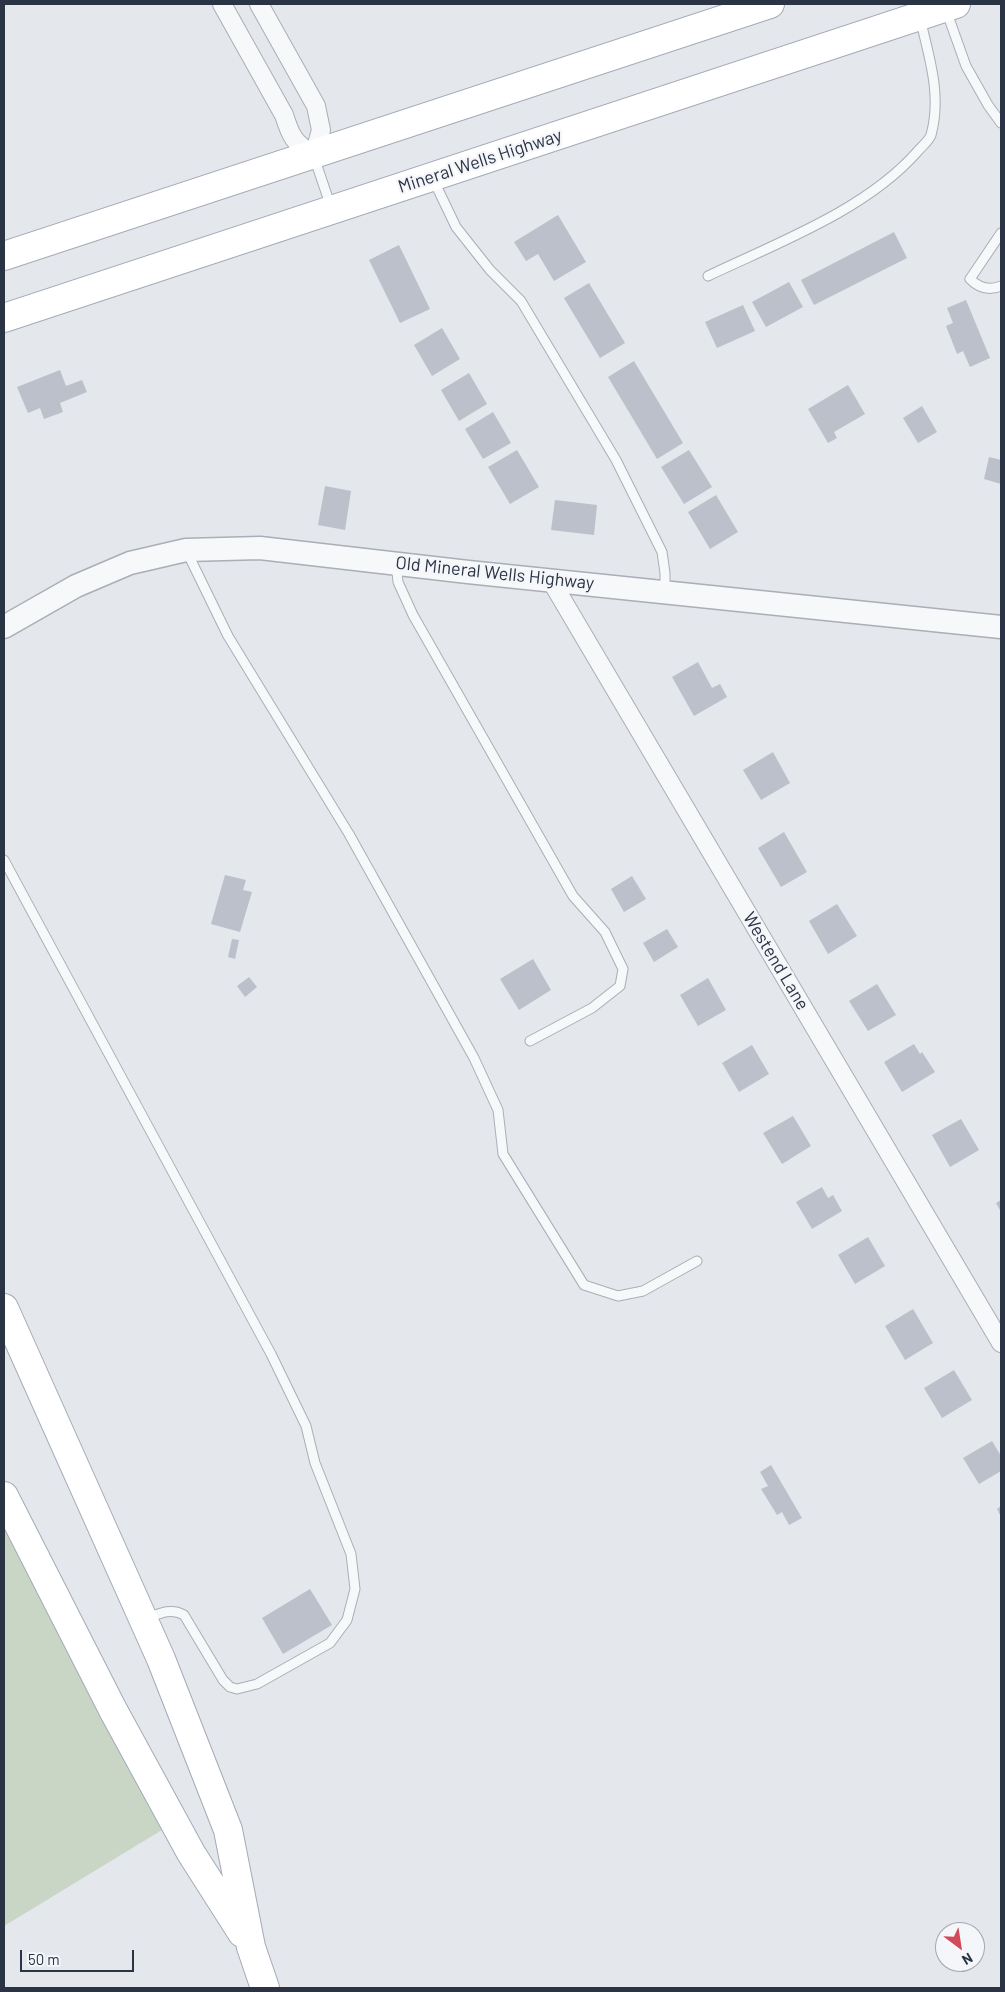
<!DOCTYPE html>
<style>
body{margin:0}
#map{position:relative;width:1005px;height:1992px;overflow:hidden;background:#e4e7ec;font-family:Barlow,sans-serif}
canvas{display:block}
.frame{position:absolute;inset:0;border:5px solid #2b3445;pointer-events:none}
.north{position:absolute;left:935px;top:1922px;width:50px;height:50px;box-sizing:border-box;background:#f4f6f9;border:1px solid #a4a8b1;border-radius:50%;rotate:149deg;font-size:14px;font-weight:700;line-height:20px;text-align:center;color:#2b3445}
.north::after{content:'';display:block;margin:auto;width:18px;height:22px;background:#d1495b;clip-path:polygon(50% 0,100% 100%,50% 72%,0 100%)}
.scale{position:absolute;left:20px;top:1950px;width:114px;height:22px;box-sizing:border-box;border:2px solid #2b3445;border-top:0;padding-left:6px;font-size:15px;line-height:18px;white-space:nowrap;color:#2b3445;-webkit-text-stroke:4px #f4f6f9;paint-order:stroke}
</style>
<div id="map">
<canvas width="1005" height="1992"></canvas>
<div class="frame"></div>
<div class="north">N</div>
<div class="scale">50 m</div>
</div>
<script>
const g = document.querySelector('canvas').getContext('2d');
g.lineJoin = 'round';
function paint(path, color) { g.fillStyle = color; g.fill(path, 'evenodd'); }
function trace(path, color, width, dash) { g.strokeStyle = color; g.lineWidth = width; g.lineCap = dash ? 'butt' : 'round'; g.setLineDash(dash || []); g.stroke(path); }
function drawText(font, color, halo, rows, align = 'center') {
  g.font = font + ' Barlow,sans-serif'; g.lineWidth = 4.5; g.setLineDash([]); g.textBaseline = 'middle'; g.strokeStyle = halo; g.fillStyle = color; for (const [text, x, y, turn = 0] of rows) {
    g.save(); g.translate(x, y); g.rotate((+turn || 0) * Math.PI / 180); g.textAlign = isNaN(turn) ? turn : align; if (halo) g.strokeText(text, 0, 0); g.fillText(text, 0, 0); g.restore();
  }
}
const green = new Path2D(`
 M 4,1528 L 162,1830 L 4,1926 Z`);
const building = new Path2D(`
 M 558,215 L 586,262 L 554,281 L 538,254 L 526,261 L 514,242 Z
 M 894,232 L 907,258 L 814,305 L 801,280 Z
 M 399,245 L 430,309 L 400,323 L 369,260 Z
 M 789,282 L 803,307 L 766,327 L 752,302 Z
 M 589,283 L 625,343 L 600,358 L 564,298 Z
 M 966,300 L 990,358 L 970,367 L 963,351 L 957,354 L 946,326 L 953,323 L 947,308 Z
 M 743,305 L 755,331 L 717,348 L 705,322 Z
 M 442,328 L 460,359 L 432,376 L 414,345 Z
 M 634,361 L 683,443 L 657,459 L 608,377 Z
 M 60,370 L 66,386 L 82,380 L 87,392 L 60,403 L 63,412 L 44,419 L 40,408 L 28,413 L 17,387 Z
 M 469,373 L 487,404 L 459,421 L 441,390 Z
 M 848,385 L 865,414 L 834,432 L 837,438 L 828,443 L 808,409 Z
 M 922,406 L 937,432 L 918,443 L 903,418 Z
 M 493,412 L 511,443 L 483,459 L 465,429 Z
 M 517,450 L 539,487 L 510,504 L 488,467 Z
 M 689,450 L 712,487 L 684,504 L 661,467 Z
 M 989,457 L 1001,460 L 1001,484 L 984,479 Z
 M 325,486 L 351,491 L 345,530 L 318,525 Z
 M 716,495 L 738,532 L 710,549 L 688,512 Z
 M 555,500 L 597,505 L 594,535 L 551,530 Z
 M 698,662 L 712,688 L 720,684 L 727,697 L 694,716 L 672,677 Z
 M 773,752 L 790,783 L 761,800 L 743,770 Z
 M 784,832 L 807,872 L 781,887 L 758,848 Z
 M 225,875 L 246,880 L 243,890 L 252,892 L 240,932 L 211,924 Z
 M 632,876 L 646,899 L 624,912 L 611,889 Z
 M 837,904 L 857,936 L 828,954 L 809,921 Z
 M 667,929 L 678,947 L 654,962 L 643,943 Z
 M 232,939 L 239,940 L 235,959 L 228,957 Z
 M 533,959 L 551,990 L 519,1010 L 500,979 Z
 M 249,977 L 257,987 L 245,997 L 237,986 Z
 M 708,978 L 726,1010 L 698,1026 L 680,995 Z
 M 877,984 L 896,1015 L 868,1031 L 849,1001 Z
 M 914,1044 L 920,1054 L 922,1052 L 935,1072 L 902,1092 L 884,1062 Z
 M 752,1045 L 769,1074 L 739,1092 L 722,1063 Z
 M 793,1116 L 811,1146 L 782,1164 L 763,1133 Z
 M 961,1119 L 979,1150 L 950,1167 L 932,1135 Z
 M 822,1187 L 828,1198 L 833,1195 L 842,1211 L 812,1229 L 796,1202 Z
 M 1001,1200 L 1001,1212 L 996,1203 Z
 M 868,1237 L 885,1266 L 855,1284 L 838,1255 Z
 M 913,1309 L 933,1343 L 905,1360 L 885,1326 Z
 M 954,1370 L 972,1400 L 942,1418 L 924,1388 Z
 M 992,1441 L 1001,1456 L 1001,1471 L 979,1484 L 963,1458 Z
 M 771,1465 L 802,1518 L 789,1525 L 782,1512 L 777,1515 L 761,1489 L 768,1486 L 760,1472 Z
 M 1001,1506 L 1001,1517 L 997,1509 Z
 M 310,1589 L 332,1625 L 283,1654 L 262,1618 Z`);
const service = new Path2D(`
 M 946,10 L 966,66 L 988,105 L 1001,123
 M 314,157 L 331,207
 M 433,179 L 456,227 L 490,270 L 521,301 L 616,460 L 662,552 L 665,573 L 665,591
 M 1001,233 L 970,279 C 979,288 989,291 1001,286
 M 708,276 C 777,243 866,210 917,152 C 921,147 929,141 931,135 C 942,95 929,57 920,18
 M 186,550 L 228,636 L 349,834 L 474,1058 L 498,1110 L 503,1154 L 584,1285 L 618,1296 L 643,1291 L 697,1261
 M 396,563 L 398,582 L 413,615 L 573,896 L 605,932 L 623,969 L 620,986 L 592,1008 L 530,1041
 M 4,860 L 271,1354 L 306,1426 L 315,1463 L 351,1554 L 355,1589 L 347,1620 L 330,1643 L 257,1684 L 237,1689 L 230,1687 L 223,1680 L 184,1615 C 171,1607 158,1614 145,1619`);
const minor = new Path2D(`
 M 222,4 L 284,115 C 291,137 294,143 314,155 L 321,130 L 316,106 L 259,4
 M 550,579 L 1001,1343`);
const tertiary = new Path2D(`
 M 4,627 L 76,586 L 130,563 L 186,550 L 260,548 L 468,572 L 1001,627`);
const primary = new Path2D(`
 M 4,256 L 770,4
 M 4,318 L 956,4
 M 4,1308 L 161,1659 L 228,1830 L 251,1947 L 265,1988
 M 4,1496 L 113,1710 L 191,1853 L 242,1933`);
const streetNames = [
 ["Mineral Wells Highway",480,161,-18],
 ["Old Mineral Wells Highway",495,573,6],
 ["Westend Lane",776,961,59]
];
paint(green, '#c9d6c5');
paint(building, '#bbc0ca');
trace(service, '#a9aeb7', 11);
trace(minor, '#a9aeb7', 20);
trace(tertiary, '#a9aeb7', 25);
trace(primary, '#a3abb8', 30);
trace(service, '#f7f8fa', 9);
trace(minor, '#f7f8fa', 18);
trace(tertiary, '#f7f8fa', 22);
trace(primary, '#fff', 28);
drawText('18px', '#2b3445', '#f4f6f9', streetNames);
</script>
